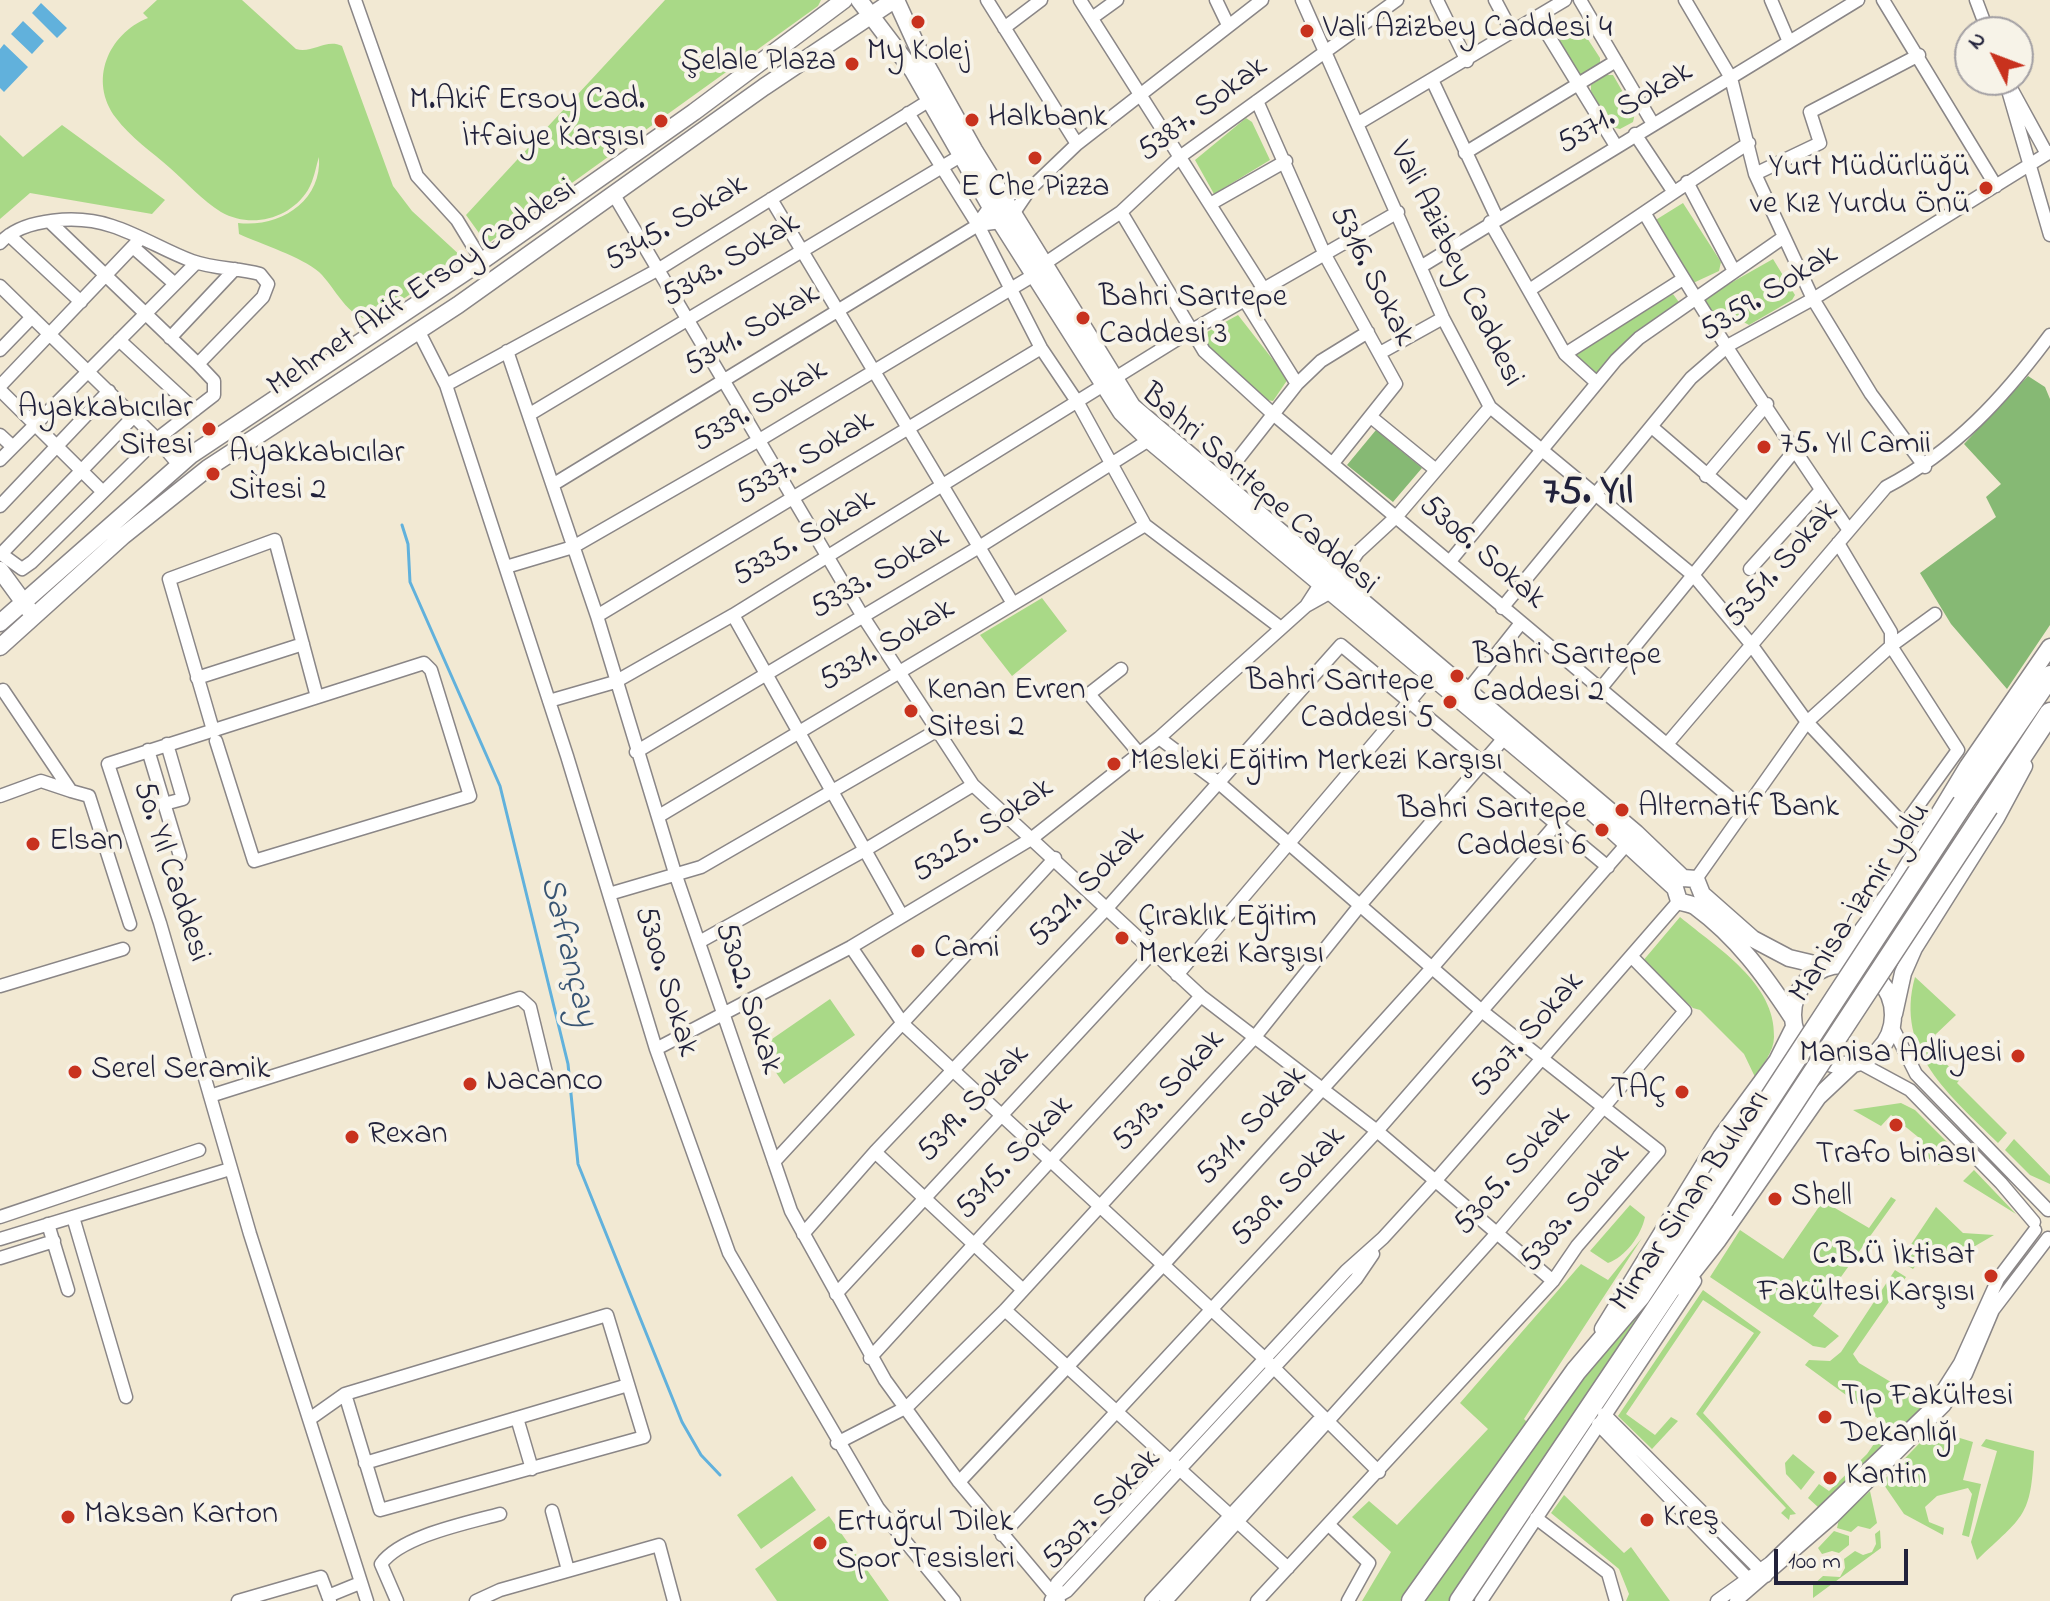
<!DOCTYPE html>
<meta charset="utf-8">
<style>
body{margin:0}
#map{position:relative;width:2050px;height:1601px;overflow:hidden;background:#f2e9d3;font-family:"Indie Flower",sans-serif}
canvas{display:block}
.north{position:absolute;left:1954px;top:16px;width:80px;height:80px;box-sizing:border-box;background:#f7f3e8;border:2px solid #a29fa3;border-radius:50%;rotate:312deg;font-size:22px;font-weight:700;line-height:32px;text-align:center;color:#22223b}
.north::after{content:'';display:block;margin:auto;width:28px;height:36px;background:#c8321e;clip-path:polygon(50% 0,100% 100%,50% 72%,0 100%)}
.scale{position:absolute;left:1774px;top:1549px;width:134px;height:36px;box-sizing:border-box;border:4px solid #22223b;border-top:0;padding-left:10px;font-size:24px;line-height:28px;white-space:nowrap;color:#22223b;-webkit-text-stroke:6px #f7f3e8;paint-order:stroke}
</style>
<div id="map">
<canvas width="2050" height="1601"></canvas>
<div class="north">N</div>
<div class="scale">100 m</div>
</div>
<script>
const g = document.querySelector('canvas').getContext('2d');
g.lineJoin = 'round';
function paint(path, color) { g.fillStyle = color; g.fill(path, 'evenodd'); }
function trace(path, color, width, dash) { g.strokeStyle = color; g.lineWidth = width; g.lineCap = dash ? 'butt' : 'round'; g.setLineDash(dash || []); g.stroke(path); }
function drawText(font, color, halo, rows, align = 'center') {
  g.font = font + ' "Indie Flower",sans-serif'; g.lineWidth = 8; g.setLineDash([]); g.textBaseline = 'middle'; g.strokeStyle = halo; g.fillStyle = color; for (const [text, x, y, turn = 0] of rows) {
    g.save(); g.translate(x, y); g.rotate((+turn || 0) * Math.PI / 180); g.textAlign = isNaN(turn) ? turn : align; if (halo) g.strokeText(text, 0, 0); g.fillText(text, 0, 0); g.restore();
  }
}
const green = new Path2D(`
 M 157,0 L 242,0 L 296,49 C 312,54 326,38 342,46 L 393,186 L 412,211 L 463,258 L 374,319 C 349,322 336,288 319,272 C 302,257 261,244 239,234 L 238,223 C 279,228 322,202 319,157 C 316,166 314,180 308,190 C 290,219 251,229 221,212 C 203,201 186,182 170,168 C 152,152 130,137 116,118 C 88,81 108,34 148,18 L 143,13 Z
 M 665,0 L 821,0 L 818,6 L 487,244 L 466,215 Z
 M 1580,27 L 1600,58 L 1600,65 L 1580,75 L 1560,44 L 1560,38 Z
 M 1606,75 L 1613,75 L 1635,113 L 1633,122 L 1620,129 L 1611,127 L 1591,91 L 1591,85 Z
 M 1246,118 L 1252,122 L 1270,160 L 1214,194 L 1195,160 Z
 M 62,125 L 165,200 L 152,214 L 30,193 L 0,219 L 0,135 L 23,157 Z
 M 1683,203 L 1721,262 L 1719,271 L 1691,284 L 1654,221 Z
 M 1773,259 L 1795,295 L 1792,300 L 1749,325 L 1738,319 L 1717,326 L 1703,301 L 1706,297 Z
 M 1673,294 L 1681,305 L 1679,308 L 1621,347 L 1595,376 L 1574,354 Z
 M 1238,315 L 1288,379 L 1273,401 L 1267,400 L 1215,358 L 1205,341 L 1207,332 Z
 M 1042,598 L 1067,631 L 1012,676 L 980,635 Z
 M 1680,917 C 1717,948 1776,983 1774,1037 C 1774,1052 1762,1065 1755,1077 L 1744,1054 L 1700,1010 L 1693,1008 L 1642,962 Z
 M 1915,977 L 1956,1015 L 1935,1035 L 1950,1049 L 1941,1059 L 1961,1078 L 1957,1083 L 2007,1133 L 1998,1143 C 1951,1096 1894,1052 1915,977 Z
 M 830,999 L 855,1035 L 784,1084 L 759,1048 Z
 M 1798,1072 L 1451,1601 L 1420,1601 L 1609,1345 Z
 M 1901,1103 L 1915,1110 L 1955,1150 L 1939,1165 L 1916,1151 L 1923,1141 L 1891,1115 L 1881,1126 L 1853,1110 Z
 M 2014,1139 L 2050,1176 L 2050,1184 L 2030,1175 L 2005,1150 Z
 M 1974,1170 L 2016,1214 L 1963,1181 Z
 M 1891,1197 L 1896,1200 L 1813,1316 L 1839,1336 L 1825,1348 L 1813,1346 L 1710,1277 L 1740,1230 L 1783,1259 L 1823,1201 L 1869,1228 Z
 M 1630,1205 L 1645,1217 C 1641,1236 1625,1257 1608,1263 L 1590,1251 Z
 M 1936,1207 L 1963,1233 L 1994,1235 L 1958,1256 L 1928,1250 L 1913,1269 L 1900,1261 Z
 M 1642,1238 L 1524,1419 L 1528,1423 L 1400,1601 L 1362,1601 L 1391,1552 L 1352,1517 L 1369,1501 L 1397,1525 L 1488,1429 L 1460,1403 L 1581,1264 L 1608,1280 Z
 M 1895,1270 L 1906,1277 L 1853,1354 L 1859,1363 L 1926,1403 L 1818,1507 L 1808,1498 L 1819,1484 L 1829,1491 L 1867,1454 L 1887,1425 L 1805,1365 L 1809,1360 L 1830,1361 L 1841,1352 Z
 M 1703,1290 L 1761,1332 L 1703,1413 L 1796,1514 L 1790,1515 L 1789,1520 L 1781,1513 L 1786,1508 L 1696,1414 L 1754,1333 L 1703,1300 L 1626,1414 L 1655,1435 L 1671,1417 L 1678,1421 L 1652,1449 L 1618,1416 Z
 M 1938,1424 L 1950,1435 L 1973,1442 L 1963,1480 L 1981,1484 L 1969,1537 L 1962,1535 L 1972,1494 L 1968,1488 L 1937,1496 L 1925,1507 L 1929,1522 L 1944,1528 L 1943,1535 L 1904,1514 L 1882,1482 Z
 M 1986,1439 L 2034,1451 C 2031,1518 2024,1515 1977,1560 L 1971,1542 L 1997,1451 L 1981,1446 Z
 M 1793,1454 L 1815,1472 L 1801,1490 L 1786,1474 L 1785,1463 Z
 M 792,1476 L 816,1510 L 761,1549 L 737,1515 Z
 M 1870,1491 L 1877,1523 L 1870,1529 L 1858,1526 L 1851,1532 L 1837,1528 L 1839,1519 Z
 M 1564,1495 L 1624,1553 L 1631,1547 L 1670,1601 L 1626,1601 L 1629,1594 L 1619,1569 L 1551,1513 Z
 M 829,1516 L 889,1601 L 777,1601 L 755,1569 Z
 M 1880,1530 L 1881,1548 L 1813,1598 L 1813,1585 L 1823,1576 L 1840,1577 L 1845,1568 L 1844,1559 L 1855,1551 L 1863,1555 L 1872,1552 L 1876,1544 L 1875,1534 Z
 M 1834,1531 L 1849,1536 L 1849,1545 L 1839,1553 L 1832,1551 L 1822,1554 L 1818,1548 Z`);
const forest = new Path2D(`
 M 2028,376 L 2045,387 L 2050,399 L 2050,625 L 2007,689 L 1951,624 L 1920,573 L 1996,517 L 1986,497 L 2001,484 L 1964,444 Z
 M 1376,430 L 1422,468 L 1393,502 L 1347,465 Z`);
const water = new Path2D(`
 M 41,3 L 67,28 L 57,38 L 32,13 Z
 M 23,21 L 44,41 L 32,54 L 11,34 Z
 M 4,44 L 28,67 L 4,92 L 0,88 L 0,49 Z`);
const stream = new Path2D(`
 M 402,525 L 408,544 L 410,582 L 500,786 L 568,1064 L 578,1164 L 682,1422 L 701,1455 L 720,1475`);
const minor = new Path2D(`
 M 355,0 L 417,176 L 457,220 L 482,261
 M 987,0 L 1077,144
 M 1080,0 L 1263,288
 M 1216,0 L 1228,25
 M 1302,0 L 1443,318 L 1490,407 L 1694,576 L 1750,643 L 1807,722 L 1904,825 L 1958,750 L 1891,646 L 1891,632 L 1838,543
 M 1437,0 L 1467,61
 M 1495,0 L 1512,32
 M 1580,0 L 1653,124
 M 1685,0 L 1731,78 L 1755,174 L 1813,299 L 1871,394 L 1925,467
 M 1771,0 L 1789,42
 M 1883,0 L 1996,186
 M 1976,0 L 1988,32
 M 1537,17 L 1616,146
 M 1092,18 L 1117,0
 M 1004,28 L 1041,0
 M 2005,80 L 2050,235
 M 1433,82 L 1497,218
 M 2012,90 L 2047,154
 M 1257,101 L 1325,255 L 1396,384 L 1333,463
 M 908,113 L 978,225 L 1041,348 L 1078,403 L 1145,525 L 1281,628
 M 1357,124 L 1565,0
 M 1635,134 L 1673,191
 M 1465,153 L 1616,61
 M 1755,174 L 1820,143 L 1810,112 L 1919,55
 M 1687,182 L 1734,271
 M 614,195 L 862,615 L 973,785 L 1201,996 L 1377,1131 L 1553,1281
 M 771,199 L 1012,602
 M 1212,203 L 1286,161
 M 1121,212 L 1204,351 L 1273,414 L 1745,810
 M 1645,214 C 1708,322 1778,426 1848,529
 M 50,222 L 198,364
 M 1490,222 L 1565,354 L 1597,383
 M 978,225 C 991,200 1003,195 1030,189
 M 9,235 L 81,302
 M 0,243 C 24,217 80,215 112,226 C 140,235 165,251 192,261 C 214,269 238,268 260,274 L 268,284 L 263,297 L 198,364 L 214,381 L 214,395 L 157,439 L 32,562 L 22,569 L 0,553
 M 133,247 L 175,284
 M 1044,264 L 1121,212 L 1181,156 L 1397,0
 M 1422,266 L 1858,0
 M 0,286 L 157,439 L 179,465
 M 1531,289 C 1604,241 1675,190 1749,143
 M 1244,299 L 1297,384
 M 419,332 L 446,385 L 567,756 L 656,1049 L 729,1253 L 878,1508 L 954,1601
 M 170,338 L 235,269
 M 119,340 L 195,410
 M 0,350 L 32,317
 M 507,351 L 597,616 L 675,873 L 791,1211 L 885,1380 L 959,1482 L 1059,1601
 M 1380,353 L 1443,318
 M 1565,354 L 1683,279
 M 446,385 L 659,269 L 930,100
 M 0,386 L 141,238
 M 0,390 L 103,492
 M 530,414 L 962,155
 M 1371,417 L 1436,470
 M 1653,428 L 1746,508
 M 0,435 L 13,447
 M 160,440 L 191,455
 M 0,460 L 196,263
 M 1706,476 L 1767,404
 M 1219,483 L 1297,384 L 1321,361 L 1368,332
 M 554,484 L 978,225 L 1001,222 L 1013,214 L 1030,189 L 1077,144 L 1262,0
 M 0,506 L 109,391
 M 1,554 L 134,416
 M 1451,560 L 1616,360 L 1639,338 L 1784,237
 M 506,567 L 573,547 L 761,439 L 1034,275
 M 1750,569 L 1821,490
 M 1306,606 L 1328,572 L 1358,552 L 1397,516 L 1490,407
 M 1502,608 L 1691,378 L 1729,345 L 1813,299 L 2050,152
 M 733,615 L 902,916
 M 597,616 L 1041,348
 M 1121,669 L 1089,694 L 1138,752
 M 197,678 L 303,644
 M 1601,688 L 1795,450
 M 3,690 L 71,791 L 89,796 L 130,924
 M 1468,690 L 1521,623
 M 549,701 L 615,682 L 733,615 L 1194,329 L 1398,212
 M 213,730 L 169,579 L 275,540 L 317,697
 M 1159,738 L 1219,783 L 1483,1012 L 1659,1151 L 1577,1246 L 1553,1281 L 1257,1601
 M 216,741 L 254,861 L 470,796 L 431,670 L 424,663 L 108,764 L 160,923 L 250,1234 L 367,1601
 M 1668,743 L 1886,487 C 1955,451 2004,397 2050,335
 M 148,750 L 180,856
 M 636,752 L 979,547 L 1149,440
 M 0,796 L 41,781 L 71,791
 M 164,804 L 183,799 L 167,744
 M 659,816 L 1145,525
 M 1696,879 L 1807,722 L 1891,646 L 1935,614
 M 609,894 L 701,867 L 936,731
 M 701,941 L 865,850 L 973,785
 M 851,947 L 904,1025 L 1264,1358 L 1379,1472
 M 1177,975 L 1431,676
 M 0,986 L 123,949
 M 1892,1026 L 1916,1074 L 2048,1210
 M 656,1049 L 851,947 L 1031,839 L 1159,738 L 1306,606 L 1331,592 L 1358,552
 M 1860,1063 L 1910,1090 L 2001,1183 L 2034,1222
 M 210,1096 L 520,998 L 530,1007 L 547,1077
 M 875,1152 L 1023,1290
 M 774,1162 L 1055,858
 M 0,1217 L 199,1150
 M 73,1217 L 126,1397
 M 48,1224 L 68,1290
 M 803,1234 L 875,1152 L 1107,908 L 1341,645 L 1608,867
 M 0,1239 L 230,1169
 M 0,1258 L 54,1241
 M 836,1294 L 1153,952
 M 1005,1310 L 1288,1568
 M 870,1358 L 1201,996
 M 1604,1414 L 1766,1576
 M 311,1418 L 345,1394 L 607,1315 L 644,1437 L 380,1510 L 345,1394
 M 517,1418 L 532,1469
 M 1598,1424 L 1754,1585
 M 837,1443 L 907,1407 L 1005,1310 L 1254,1038 L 1361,904 L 1505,737
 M 365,1463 L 628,1385
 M 959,1482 L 1164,1264 L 1431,969 L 1578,799
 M 552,1511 L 568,1570
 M 1536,1518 L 1608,1573 L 1616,1601
 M 1329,1525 L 1369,1563 L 1348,1601
 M 1002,1535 L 1377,1131 L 1626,845
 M 328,1596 L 360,1583
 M 1054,1596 L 1057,1583 L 1346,1271 L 1383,1238 L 1436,1180 L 1679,901
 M 1051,1600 L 1067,1591 L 1356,1279 L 1373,1254
 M 238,1601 L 321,1577 L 330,1601
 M 397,1601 L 381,1564 C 401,1536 467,1523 500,1514
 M 476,1601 L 500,1590 L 659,1545 L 674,1601
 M 1151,1601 L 1317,1422 L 1328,1418
 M 1166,1601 L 1497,1233 L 1685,1011 L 1632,957
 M 1481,1601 L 1695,1281
 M 1717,1601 L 1770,1563 L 1932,1407 L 1960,1363 L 1998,1279 L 2035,1230
 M 1736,1601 L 1833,1517 L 1944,1406 L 1966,1374 L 1993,1310 L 2048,1238`);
const major = new Path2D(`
 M 859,0 L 913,71 L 989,204 L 1121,412 L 1149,440 L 1578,799 L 1675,888 L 1679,901 C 1685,904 1691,903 1696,907 C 1737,937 1765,976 1792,1017
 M 896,0 L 922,57 L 974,150 L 1132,406 L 1636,833 L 1683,878 L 1696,879 L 1702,894 L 1753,939 L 1789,958 L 1827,967
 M 0,570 L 30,611
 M 0,623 L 191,455 L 482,261 L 694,112 L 844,0
 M 0,647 L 123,536 L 208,468 L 458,305 L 764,87 L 894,0
 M1793 1015a50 50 0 1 1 100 0a50 50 0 1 1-100 0Z
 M 1837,965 L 1899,880 L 1968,766 L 2050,647
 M 1894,1014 L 1903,973 L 1914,948 L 1996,818 L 2024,766
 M 1681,1287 L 1718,1240 L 1818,1097 L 1853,1064
 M 1603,1329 L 1721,1137 L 1777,1061 L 1794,1027`);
const highway = new Path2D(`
 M 1963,803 L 2050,676
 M 1988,807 L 2050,713
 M 1412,1601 L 1576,1371 L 1640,1296 L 1705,1198
 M 1460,1601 L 1723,1210`);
const highwayBridge = new Path2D(`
 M 1705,1198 L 1963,803
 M 1723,1210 L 1988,807`);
const markers = [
 [918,22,8,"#c8321e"],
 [1307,31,8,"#c8321e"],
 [852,64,8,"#c8321e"],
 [972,120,8,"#c8321e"],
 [661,121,8,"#c8321e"],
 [1035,158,8,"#c8321e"],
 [1986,188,8,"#c8321e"],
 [1083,318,8,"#c8321e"],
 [209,429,8,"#c8321e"],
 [1764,447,8,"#c8321e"],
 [213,474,8,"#c8321e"],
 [1457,676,8,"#c8321e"],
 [1450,702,8,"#c8321e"],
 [911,711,8,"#c8321e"],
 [1114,764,8,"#c8321e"],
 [1622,810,8,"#c8321e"],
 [1602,830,8,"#c8321e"],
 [33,844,8,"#c8321e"],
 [1122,938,8,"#c8321e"],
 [918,951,8,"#c8321e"],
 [2018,1056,8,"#c8321e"],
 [75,1072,8,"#c8321e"],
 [470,1084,8,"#c8321e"],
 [1682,1092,8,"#c8321e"],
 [1896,1125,8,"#c8321e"],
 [352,1137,8,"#c8321e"],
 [1775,1199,8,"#c8321e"],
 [1991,1276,8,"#c8321e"],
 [1825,1417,8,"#c8321e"],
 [1830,1478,8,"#c8321e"],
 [68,1517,8,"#c8321e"],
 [1647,1520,8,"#c8321e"],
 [820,1543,8,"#c8321e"]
];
const poiNames = [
 ["Vali Azizbey Caddesi 4",1323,31],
 ["My Kolej",918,54,"center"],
 ["Şelale Plaza",836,64,"right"],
 ["M.Akif Ersoy Cad.",645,103,"right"],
 ["İtfaiye Karşısı",645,140,"right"],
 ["Halkbank",988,120],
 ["Yurt Müdürlüğü",1970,170,"right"],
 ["ve Kız Yurdu Önü",1970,207,"right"],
 ["E Che Pizza",1035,190,"center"],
 ["Bahri Sarıtepe",1099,300],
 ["Caddesi 3",1099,337],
 ["Ayakkabıcılar",193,411,"right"],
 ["Sitesi",193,448,"right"],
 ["75. Yıl Camii",1780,447],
 ["Ayakkabıcılar",229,456],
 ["Sitesi 2",229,493],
 ["Bahri Sarıtepe",1473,658],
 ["Caddesi 2",1473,695],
 ["Bahri Sarıtepe",1434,684,"right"],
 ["Caddesi 5",1434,721,"right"],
 ["Kenan Evren",927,693],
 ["Sitesi 2",927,730],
 ["Mesleki Eğitim Merkezi Karşısı",1130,764],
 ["Alternatif Bank",1638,810],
 ["Bahri Sarıtepe",1586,812,"right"],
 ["Caddesi 6",1586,849,"right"],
 ["Elsan",49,844],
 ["Çıraklık Eğitim",1138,920],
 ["Merkezi Karşısı",1138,957],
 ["Cami",934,951],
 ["Manisa Adliyesi",2002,1056,"right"],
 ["Serel Seramik",91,1072],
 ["Nacanco",486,1084],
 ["TAÇ",1666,1092,"right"],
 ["Rexan",368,1137],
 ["Trafo binası",1896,1157,"center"],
 ["Shell",1791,1199],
 ["C.B.Ü İktisat",1975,1258,"right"],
 ["Fakültesi Karşısı",1975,1295,"right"],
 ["Tıp Fakültesi",1841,1399],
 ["Dekanlığı",1841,1436],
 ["Kantin",1846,1478],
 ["Maksan Karton",84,1517],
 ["Kreş",1663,1520],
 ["Ertuğrul Dilek",836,1525],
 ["Spor Tesisleri",836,1562]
];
const streetNames = [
 ["5371. Sokak",1626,110,-31],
 ["5387. Sokak",1204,111,-37],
 ["5345. Sokak",677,225,-31],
 ["5343. Sokak",732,262,-31],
 ["Vali Azizbey Caddesi",1454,265,64],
 ["5316. Sokak",1370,277,63],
 ["Mehmet Akif Ersoy Caddesi",423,290,-34],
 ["5359. Sokak",1770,295,-32],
 ["5341. Sokak",753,332,-31],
 ["5339. Sokak",761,408,-31],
 ["5337. Sokak",806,460,-31],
 ["Bahri Sarıtepe Caddesi",1258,491,41],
 ["5335. Sokak",805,540,-31],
 ["5306. Sokak",1481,554,41],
 ["5351. Sokak",1783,566,-49],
 ["5333. Sokak",881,575,-30],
 ["5331. Sokak",888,647,-31],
 ["5325. Sokak",984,832,-34],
 ["50. Yıl Caddesi",169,872,72],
 ["5321. Sokak",1088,888,-47],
 ["Manisa-İzmir yolu",1862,904,-57],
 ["5300. Sokak",664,982,73],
 ["5302. Sokak",746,999,72],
 ["5307. Sokak",1529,1036,-49],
 ["5313. Sokak",1170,1092,-48],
 ["5319. Sokak",975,1105,-47],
 ["5311. Sokak",1253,1127,-48],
 ["5315. Sokak",1016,1159,-47],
 ["5305. Sokak",1514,1172,-49],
 ["5309. Sokak",1290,1188,-47],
 ["Mimar Sinan Bulvarı",1692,1202,-56],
 ["5303. Sokak",1577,1209,-51],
 ["5307. Sokak",1103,1511,-46]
];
const waterNames = [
 ["Safrançay",566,952,76]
];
const districtNames = [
 ["75. Yıl",1588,495]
];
paint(green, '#a9d987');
paint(forest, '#86b974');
paint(water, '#61b1dc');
trace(stream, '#61b1dc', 3);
trace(minor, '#8a8687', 15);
trace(major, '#8a8687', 19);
trace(highway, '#8a8687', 23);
trace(minor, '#fff', 12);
trace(major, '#fff', 16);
trace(highway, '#fff', 20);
trace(highwayBridge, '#8a8687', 23, []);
trace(highwayBridge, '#fff', 20);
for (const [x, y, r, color] of markers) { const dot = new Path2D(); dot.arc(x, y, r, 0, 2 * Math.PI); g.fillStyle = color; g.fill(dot); trace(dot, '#f7f3e8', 3); }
drawText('32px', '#22223b', '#f7f3e8', poiNames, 'left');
drawText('32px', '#22223b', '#f7f3e8', streetNames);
drawText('italic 34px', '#385473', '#f7f3e8', waterNames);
drawText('bold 40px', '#22223b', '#f7f3e8', districtNames);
</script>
